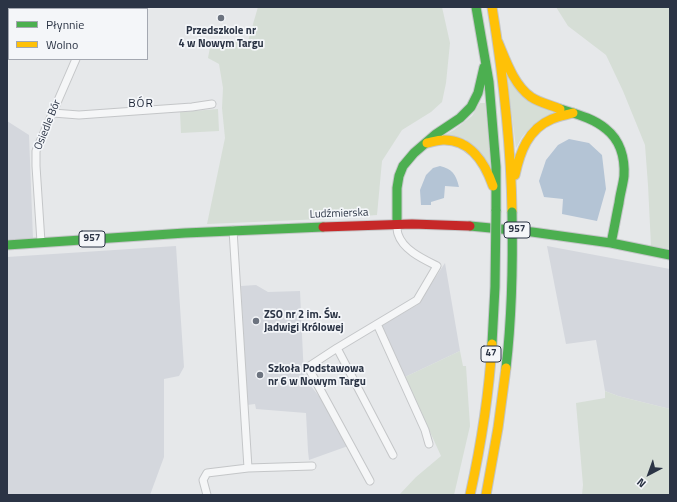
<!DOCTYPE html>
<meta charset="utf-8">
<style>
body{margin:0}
#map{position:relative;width:677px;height:502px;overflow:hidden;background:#e6e8ea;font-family:"Titillium Web",sans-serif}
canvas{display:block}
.frame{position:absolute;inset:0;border:8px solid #2b3445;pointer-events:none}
.legend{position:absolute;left:8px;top:8px;width:140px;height:52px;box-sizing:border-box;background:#f4f6f9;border:1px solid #a4a8b1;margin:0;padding:5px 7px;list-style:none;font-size:12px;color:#2b3445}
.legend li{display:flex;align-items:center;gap:8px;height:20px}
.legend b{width:20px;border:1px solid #a4a8b1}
.north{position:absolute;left:629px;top:454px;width:40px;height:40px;-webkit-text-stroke:3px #f4f6f9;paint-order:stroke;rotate:221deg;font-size:11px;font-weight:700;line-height:16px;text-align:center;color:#2b3445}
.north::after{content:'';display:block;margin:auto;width:14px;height:18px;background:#2b3445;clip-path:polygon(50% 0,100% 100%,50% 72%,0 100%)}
</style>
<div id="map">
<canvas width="677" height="502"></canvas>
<div class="frame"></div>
<ul class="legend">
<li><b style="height:5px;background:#4caf50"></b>Płynnie</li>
<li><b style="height:5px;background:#ffc107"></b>Wolno</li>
</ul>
<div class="north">N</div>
</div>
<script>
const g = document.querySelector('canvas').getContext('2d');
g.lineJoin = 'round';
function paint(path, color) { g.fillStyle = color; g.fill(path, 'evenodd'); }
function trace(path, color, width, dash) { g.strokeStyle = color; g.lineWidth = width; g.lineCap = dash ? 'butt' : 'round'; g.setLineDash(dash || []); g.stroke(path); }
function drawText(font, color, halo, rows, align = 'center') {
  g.font = font + ' "Titillium Web",sans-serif'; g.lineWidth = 3.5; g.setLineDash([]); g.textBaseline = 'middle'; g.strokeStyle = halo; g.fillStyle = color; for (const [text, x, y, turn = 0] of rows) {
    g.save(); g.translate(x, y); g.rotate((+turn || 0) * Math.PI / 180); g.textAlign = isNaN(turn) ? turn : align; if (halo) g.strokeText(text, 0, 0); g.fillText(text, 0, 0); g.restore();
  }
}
const built = new Path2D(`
 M 7,7 L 71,7 L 69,9 L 9,9 L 9,55 L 7,55 Z
 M 7,121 L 29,135 L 33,239 L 7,241 Z
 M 176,246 L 184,367 L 179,376 L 164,379 L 164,457 L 150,495 L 7,495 L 7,257 Z
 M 547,246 L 670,269 L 670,409 L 618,396 L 605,391 L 596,340 L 566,344 Z
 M 445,263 L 460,351 L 405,377 L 381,326 L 417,305 Z
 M 256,285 L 268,292 L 300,291 L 304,378 L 324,402 L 348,446 L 309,460 L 308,451 L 306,413 L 256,409 L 255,404 L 247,405 L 241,286 Z`);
const green = new Path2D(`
 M 258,7 L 442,7 L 450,43 L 446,83 L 442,102 L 431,112 L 402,130 L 382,161 L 377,215 L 323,219 L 207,224 L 225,138 L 222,108 L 223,88 L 219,64 L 208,58 L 211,42 L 248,41 Z
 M 556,7 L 670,7 L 670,249 L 651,246 L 648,185 L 645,145 L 623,91 L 606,55 L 568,26 Z
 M 507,77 L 514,86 L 557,112 L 532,126 L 522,137 L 516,148 Z
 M 480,103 L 485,103 L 491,171 L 472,145 L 465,139 L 443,136 L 454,130 L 472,116 Z
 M 218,109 L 219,131 L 181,133 L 180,112 Z
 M 460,351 L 463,366 L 466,366 L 470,426 L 454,495 L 399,495 L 416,477 L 441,456 L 405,377 Z
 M 605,391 L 618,396 L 670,409 L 670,495 L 582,495 L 583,485 L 576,403 L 605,398 Z`);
const water = new Path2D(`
 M 569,139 L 589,143 L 602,155 L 606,189 L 597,221 L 562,214 L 563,199 L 544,197 L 539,181 L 546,160 L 558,145 Z
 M 440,166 C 452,169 456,174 459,187 L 445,186 L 444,198 L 431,202 L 431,205 L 421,205 L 420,190 L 426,175 L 433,168 Z`);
const street = new Path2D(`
 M 99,9 L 100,7
 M 53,113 L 79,115 L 192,107 L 212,104
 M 233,230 L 248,468
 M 41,242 L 36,166 L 36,151 L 76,59
 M 377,324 L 425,430 L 429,444
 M 337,348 L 393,455
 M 370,481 L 308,367 L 337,348 L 417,300 L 437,266 C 423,259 403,250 398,234 C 397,231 397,227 397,224
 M 207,495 L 203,480 L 207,473 L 248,468 L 312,466`);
const fast = new Path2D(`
 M 476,7 L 489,82 L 496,167 L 496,211
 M 397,224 L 397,188 L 399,176 L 403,166 L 414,153 L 436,134 L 460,118 L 471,107 L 478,93 L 484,67
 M 470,226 L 532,232 L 611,243 C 614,230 616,217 619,203 C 620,194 623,185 624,176 C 625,158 620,140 606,129 C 593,118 576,114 560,109
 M 611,243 L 670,255
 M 7,245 L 185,233 L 323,227`);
const slow = new Path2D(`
 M 492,7 C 503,75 511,143 512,212
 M 498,42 C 506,61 514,85 531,97 C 540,103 551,105 560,109
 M 427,143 C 432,142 438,140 443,140 C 470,139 485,163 493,186
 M 515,175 C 520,152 528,129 552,119 C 558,116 566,115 573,113`);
const jam = new Path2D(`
 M 323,227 L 412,224 L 470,226`);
const fastBridge = new Path2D(`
 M 492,344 L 495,287 L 496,211
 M 506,368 C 512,316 513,264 512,212`);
const slowBridge = new Path2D(`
 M 470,495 C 481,445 489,395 492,344
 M 486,495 L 498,428 L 506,368`);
const markers = [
 [221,18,4,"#6c737f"],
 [256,321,4,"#6c737f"],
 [260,375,4,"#6c737f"]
];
const shields = [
 [517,230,26],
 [92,239,26],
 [491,354,20]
];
const shieldNames = [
 ["957",517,230],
 ["957",92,239],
 ["47",491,354]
];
const poiNames = [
 ["Przedszkole nr",221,31,"center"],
 ["4 w Nowym Targu",221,44,"center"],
 ["ZSO nr 2 im. Św.",264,315],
 ["Jadwigi Królowej",264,328],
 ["Szkoła Podstawowa",268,369],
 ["nr 6 w Nowym Targu",268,382]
];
const streetNames = [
 ["Osiedle Bór",48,125,-68],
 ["Ludźmierska",339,214,-2]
];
const neighbourhoodNames = [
 ["BÓR",141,104]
];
paint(built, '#d4d7dd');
paint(green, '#d6ded6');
paint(water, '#b4c4d5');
trace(street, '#c4c6c8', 9);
trace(fast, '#c4c6c8', 11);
trace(slow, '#c4c6c8', 11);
trace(jam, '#c4c6c8', 11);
trace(street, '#f5f6f7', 7);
trace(fast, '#4caf50', 9);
trace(slow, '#ffc107', 9);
trace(jam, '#c62828', 9);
trace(fastBridge, '#c2c5c8', 11, []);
trace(slowBridge, '#c2c5c8', 11, []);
trace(fastBridge, '#4caf50', 9);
trace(slowBridge, '#ffc107', 9);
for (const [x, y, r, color] of markers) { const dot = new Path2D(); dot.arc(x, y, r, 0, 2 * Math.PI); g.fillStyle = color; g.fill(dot); trace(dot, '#f4f6f9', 1.5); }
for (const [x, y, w] of shields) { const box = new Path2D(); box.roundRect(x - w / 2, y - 8, w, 16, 3); g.fillStyle = '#f4f6f9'; g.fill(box); trace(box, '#2b3445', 1); }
drawText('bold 10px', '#2b3445', null, shieldNames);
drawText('bold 11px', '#2b3445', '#f4f6f9', poiNames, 'left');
drawText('11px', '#2b3445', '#f4f6f9', streetNames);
g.letterSpacing = '1px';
drawText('12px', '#1d2536', '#f4f6f9', neighbourhoodNames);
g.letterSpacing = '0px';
</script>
